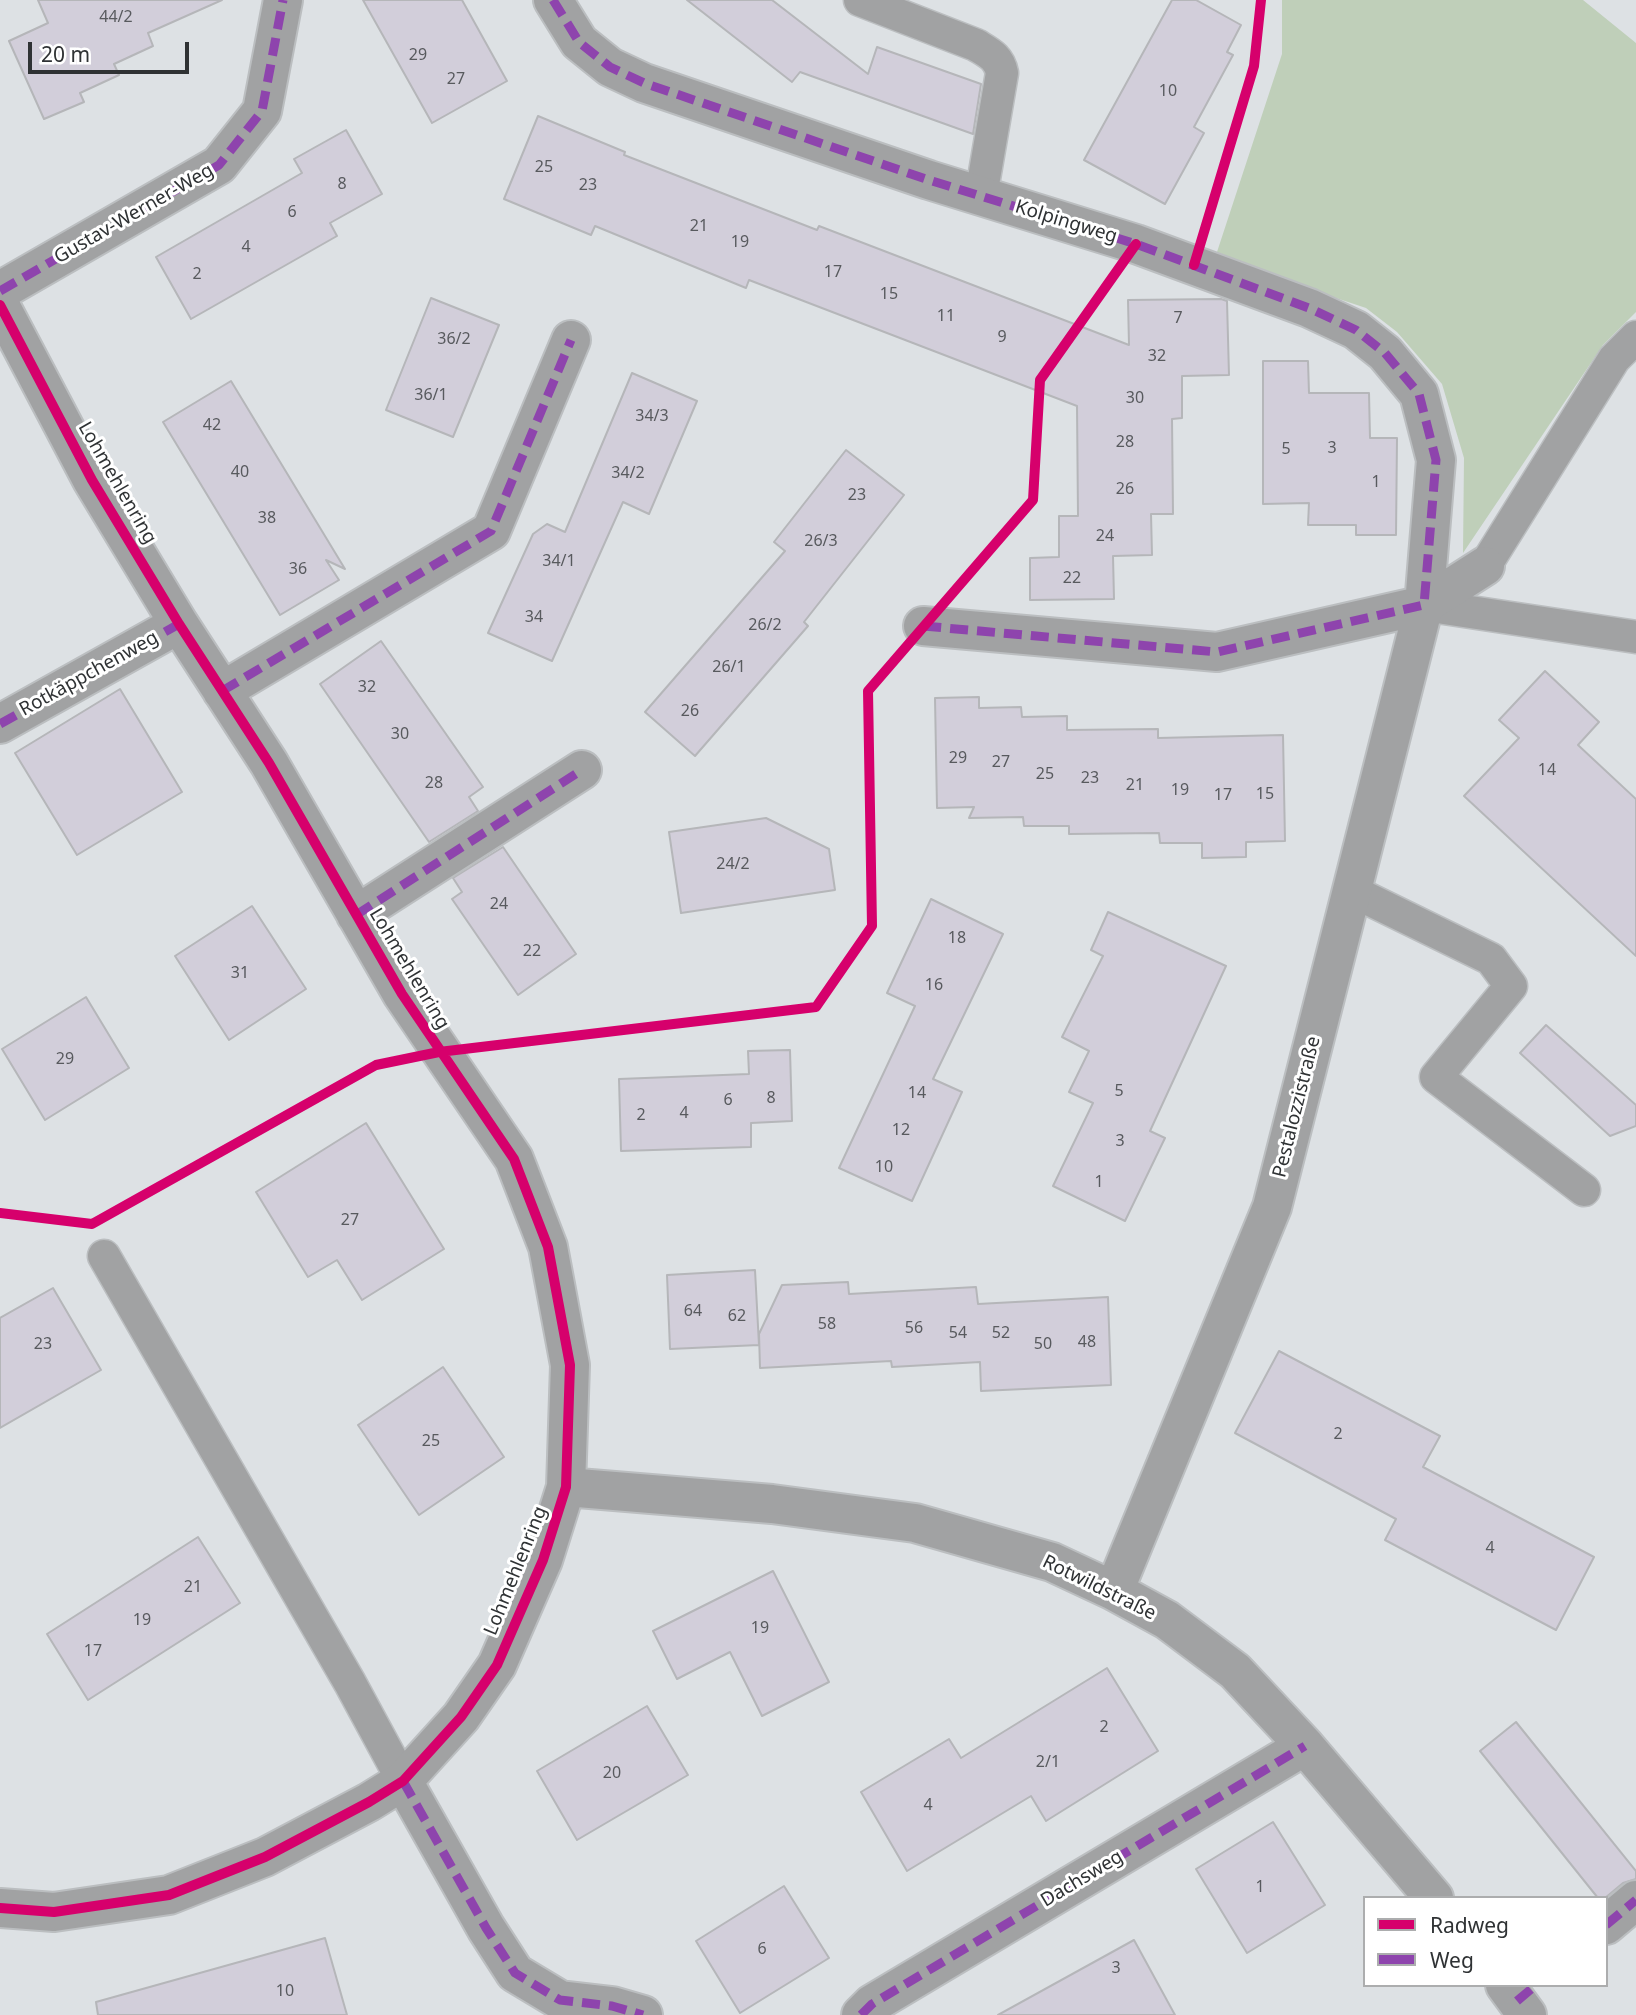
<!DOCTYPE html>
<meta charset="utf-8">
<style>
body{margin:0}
#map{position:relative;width:1636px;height:2015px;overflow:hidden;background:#dde1e4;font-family:"Noto Sans",sans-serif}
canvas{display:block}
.legend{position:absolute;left:1363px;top:1896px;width:245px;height:91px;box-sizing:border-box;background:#fff;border:2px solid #acadae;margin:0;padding:9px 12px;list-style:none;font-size:21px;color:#2f3234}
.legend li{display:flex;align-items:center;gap:14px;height:35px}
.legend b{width:35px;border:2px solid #acadae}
.scale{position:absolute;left:28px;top:42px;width:161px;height:32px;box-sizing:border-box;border:4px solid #2f3234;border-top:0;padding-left:9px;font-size:21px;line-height:24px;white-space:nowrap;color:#2f3234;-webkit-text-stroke:5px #fff;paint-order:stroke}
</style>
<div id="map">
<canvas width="1636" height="2015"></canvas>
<ul class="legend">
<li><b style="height:9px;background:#d6006c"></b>Radweg</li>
<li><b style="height:9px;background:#8e44ad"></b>Weg</li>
</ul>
<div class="scale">20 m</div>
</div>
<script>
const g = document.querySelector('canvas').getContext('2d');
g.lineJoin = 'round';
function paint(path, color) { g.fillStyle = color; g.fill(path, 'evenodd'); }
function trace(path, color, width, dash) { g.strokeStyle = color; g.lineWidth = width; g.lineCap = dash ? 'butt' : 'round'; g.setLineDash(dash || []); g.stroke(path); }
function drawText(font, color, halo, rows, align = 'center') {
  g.font = font + ' "Noto Sans",sans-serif'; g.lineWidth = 6; g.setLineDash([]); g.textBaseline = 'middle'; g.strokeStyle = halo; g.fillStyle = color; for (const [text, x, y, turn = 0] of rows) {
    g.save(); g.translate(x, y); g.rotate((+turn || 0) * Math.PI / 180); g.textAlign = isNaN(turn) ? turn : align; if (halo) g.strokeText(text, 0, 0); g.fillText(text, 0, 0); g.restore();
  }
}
const green = new Path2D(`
 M 1282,0 L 1583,0 L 1636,43 L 1636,312 L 1603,345 L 1463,553 L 1464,458 L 1442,384 L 1397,332 L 1366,308 L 1315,291 L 1217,252 L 1282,54 Z`);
const building = new Path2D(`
 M 38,0 L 222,0 L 148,33 L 153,46 L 114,64 L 119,75 L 80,93 L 84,102 L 44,119 L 9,41 L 48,23 Z
 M 363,0 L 462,0 L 507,81 L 432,123 Z
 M 687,0 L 772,0 L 868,74 L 877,47 L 981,84 L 973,134 L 800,72 L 792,82 Z
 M 1172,0 L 1196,0 L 1241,25 L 1227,52 L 1233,55 L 1194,127 L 1204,133 L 1165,204 L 1084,160 Z
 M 538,116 L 625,152 L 624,155 L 817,230 L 819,226 L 1129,345 L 1128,300 L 1221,299 L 1227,301 L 1229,375 L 1182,376 L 1182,418 L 1172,419 L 1173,514 L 1151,514 L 1152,555 L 1113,556 L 1114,599 L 1030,600 L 1030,558 L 1059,557 L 1059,516 L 1078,516 L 1077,406 L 749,280 L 746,288 L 595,226 L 591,235 L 504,199 Z
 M 346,130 L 382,194 L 330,223 L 337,236 L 191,319 L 156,257 L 302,173 L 294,159 Z
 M 431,298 L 499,325 L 453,437 L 386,410 Z
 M 1263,361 L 1308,361 L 1309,393 L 1369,393 L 1370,438 L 1397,438 L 1396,535 L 1356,535 L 1356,525 L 1308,525 L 1309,503 L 1263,504 Z
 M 632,373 L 697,401 L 649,514 L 623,502 L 552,661 L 488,633 L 533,534 L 547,524 L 565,532 Z
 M 231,381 L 345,569 L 326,560 L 339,580 L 280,615 L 163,422 Z
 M 846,450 L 904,495 L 804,622 L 808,626 L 695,756 L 645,712 L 785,551 L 774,542 Z
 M 381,641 L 483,787 L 469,797 L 478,811 L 429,842 L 320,684 Z
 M 1545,671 L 1599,722 L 1578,745 L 1636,799 L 1636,956 L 1464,796 L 1519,738 L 1499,720 Z
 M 120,689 L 182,792 L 77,855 L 15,753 Z
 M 979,697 L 979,708 L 1021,707 L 1022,717 L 1067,716 L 1067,730 L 1158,729 L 1158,738 L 1283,735 L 1285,841 L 1246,842 L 1246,857 L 1202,858 L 1202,843 L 1160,843 L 1159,833 L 1069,834 L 1069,826 L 1024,826 L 1023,817 L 969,818 L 974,807 L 937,808 L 935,698 Z
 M 766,818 L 829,849 L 835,890 L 681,913 L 669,832 Z
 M 503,847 L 576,954 L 518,995 L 452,899 L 462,892 L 453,878 Z
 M 931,899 L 1003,934 L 933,1079 L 962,1092 L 912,1201 L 839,1168 L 915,1006 L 887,993 Z
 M 252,906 L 306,989 L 229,1040 L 175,956 Z
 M 1108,912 L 1226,966 L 1150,1131 L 1165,1138 L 1125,1221 L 1053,1186 L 1093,1103 L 1069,1092 L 1089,1051 L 1062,1037 L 1103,956 L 1091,950 Z
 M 86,997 L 129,1068 L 45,1120 L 2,1049 Z
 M 1546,1025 L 1636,1105 L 1636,1126 L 1610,1136 L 1520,1053 Z
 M 790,1050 L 792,1121 L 751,1123 L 751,1147 L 621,1151 L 619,1079 L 749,1074 L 748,1051 Z
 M 366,1123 L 444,1249 L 362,1300 L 337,1260 L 308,1277 L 256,1192 Z
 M 755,1270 L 759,1345 L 670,1349 L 667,1275 Z
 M 848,1282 L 849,1294 L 976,1287 L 978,1304 L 1108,1297 L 1111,1385 L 981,1391 L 980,1362 L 892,1367 L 891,1361 L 760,1368 L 759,1334 L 782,1285 Z
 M 53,1288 L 101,1370 L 0,1428 L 0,1318 Z
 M 1279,1351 L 1440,1436 L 1423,1467 L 1594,1557 L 1556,1630 L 1385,1540 L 1396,1519 L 1235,1433 Z
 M 443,1367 L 504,1457 L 419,1515 L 358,1425 Z
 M 198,1537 L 240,1603 L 88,1700 L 47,1634 Z
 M 773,1571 L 829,1682 L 762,1716 L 730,1652 L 677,1679 L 653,1631 Z
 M 1107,1668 L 1158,1751 L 1046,1821 L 1031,1796 L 907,1871 L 861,1792 L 949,1739 L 961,1758 Z
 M 647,1706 L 688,1775 L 577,1840 L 537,1771 Z
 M 1516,1722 L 1636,1871 L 1636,1879 L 1623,1883 L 1605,1898 L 1598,1898 L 1480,1751 Z
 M 1273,1822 L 1325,1905 L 1247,1953 L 1196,1869 Z
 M 784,1886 L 829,1958 L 740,2013 L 696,1941 Z
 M 325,1938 L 347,2015 L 98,2015 L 96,2002 Z
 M 1134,1940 L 1175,2015 L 998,2015 Z`);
const lane = new Path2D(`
 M 860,0 L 976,45 C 989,53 999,57 1002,73 L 981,196
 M 1485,566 L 1614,359 L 1636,337
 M 1424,605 L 1636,637
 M 1352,891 L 1491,959 L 1511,986 L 1436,1077 L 1584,1190
 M 104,1256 L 350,1683 L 403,1781`);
const street = new Path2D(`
 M 553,0 L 579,42 L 610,67 L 644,83 L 929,180 L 1136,244 L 1309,308 L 1356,330 L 1385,353 L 1419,394 L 1436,460 L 1424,605 L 1217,652 L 923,626
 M 0,291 L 219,165 L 262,111 L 283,0
 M 0,305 L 92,480 L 179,624 L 269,763 L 402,994 L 514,1159 L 548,1247 L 570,1365 L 566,1487 L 543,1560 L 497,1665 L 461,1717 L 403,1781 L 369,1802 L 265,1857 L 169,1895 L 54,1912 L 0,1908
 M 222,691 L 491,531 L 571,340
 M 0,724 L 179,624
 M 356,915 L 582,770
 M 566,1487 L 772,1504 L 915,1523 L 1052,1562 L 1114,1591 L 1167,1620 L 1235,1671 L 1305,1746 L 1434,1898
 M 1114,1591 L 1272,1207 L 1424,605 L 1485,566
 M 403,1781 L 486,1928 L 515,1973 L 560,2000 L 612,2006 L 643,2015
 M 1606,1925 L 1636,1900
 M 1505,1985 L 1527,2015
 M 861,2015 L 872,2004 L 1305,1746`);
const quiet = new Path2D(`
 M 553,0 L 579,42 L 610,67 L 644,83 L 929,180 L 1136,244 L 1309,308 L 1356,330 L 1385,353 L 1419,394 L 1436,460 L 1424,605 L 1217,652 L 923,626
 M 0,291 L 219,165 L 262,111 L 283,0
 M 222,691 L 491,531 L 571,340
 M 0,724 L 179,624
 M 356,915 L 582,770
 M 403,1781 L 486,1928 L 515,1973 L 560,2000 L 612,2006 L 643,2015
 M 1606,1925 L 1636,1900
 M 1517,2001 L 1536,1985
 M 861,2015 L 872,2004 L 1305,1746`);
const cycleway = new Path2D(`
 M 1194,265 L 1254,66 L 1261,0
 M 0,305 L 92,480 L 179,624 L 269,763 L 402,994 L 514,1159 L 548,1247 L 570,1365 L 566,1487 L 543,1560 L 497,1665 L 461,1717 L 403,1781 L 369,1802 L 265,1857 L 169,1895 L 54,1912 L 0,1908
 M 0,1213 L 92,1224 L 376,1065 L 439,1052 L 816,1007 L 872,926 L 868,691 L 1033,500 L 1040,380 L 1136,244`);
const numberNames = [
 ["44/2",116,17],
 ["29",418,55],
 ["27",456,79],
 ["10",1168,91],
 ["25",544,167],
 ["8",342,184],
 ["23",588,185],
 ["6",292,212],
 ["21",699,226],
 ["19",740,242],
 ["4",246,247],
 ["17",833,272],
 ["2",197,274],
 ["15",889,294],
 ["11",946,316],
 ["7",1178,318],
 ["9",1002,337],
 ["36/2",454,339],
 ["32",1157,356],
 ["36/1",431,395],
 ["30",1135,398],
 ["34/3",652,416],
 ["42",212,425],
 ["28",1125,442],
 ["3",1332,448],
 ["5",1286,449],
 ["40",240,472],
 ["34/2",628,473],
 ["1",1376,482],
 ["26",1125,489],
 ["23",857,495],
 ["38",267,518],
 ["24",1105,536],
 ["26/3",821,541],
 ["34/1",559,561],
 ["36",298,569],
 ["22",1072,578],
 ["34",534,617],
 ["26/2",765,625],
 ["26/1",729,667],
 ["32",367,687],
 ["26",690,711],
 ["30",400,734],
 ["29",958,758],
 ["27",1001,762],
 ["14",1547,770],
 ["25",1045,774],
 ["23",1090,778],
 ["28",434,783],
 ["21",1135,785],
 ["19",1180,790],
 ["15",1265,794],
 ["17",1223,795],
 ["24/2",733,864],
 ["24",499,904],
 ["18",957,938],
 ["22",532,951],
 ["31",240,973],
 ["16",934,985],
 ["29",65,1059],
 ["5",1119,1091],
 ["14",917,1093],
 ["8",771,1098],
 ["6",728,1100],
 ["4",684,1113],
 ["2",641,1115],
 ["12",901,1130],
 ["3",1120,1141],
 ["10",884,1167],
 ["1",1099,1182],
 ["27",350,1220],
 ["64",693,1311],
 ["62",737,1316],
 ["58",827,1324],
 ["56",914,1328],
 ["54",958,1333],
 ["52",1001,1333],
 ["48",1087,1342],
 ["23",43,1344],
 ["50",1043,1344],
 ["2",1338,1434],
 ["25",431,1441],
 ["4",1490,1548],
 ["21",193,1587],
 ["19",142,1620],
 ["19",760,1628],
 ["17",93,1651],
 ["2",1104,1727],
 ["2/1",1048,1762],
 ["20",612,1773],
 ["4",928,1805],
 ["1",1260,1887],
 ["6",762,1949],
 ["3",1116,1968],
 ["10",285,1991]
];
const streetNames = [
 ["Gustav-Werner-Weg",134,214,-30],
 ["Kolpingweg",1066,222,17],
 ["Lohmehlenring",117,483,60],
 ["Rotkäppchenweg",89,674,-29],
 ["Lohmehlenring",409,969,59],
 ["Pestalozzistraße",1297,1107,-76],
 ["Lohmehlenring",516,1571,-68],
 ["Rotwildstraße",1099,1588,26],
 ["Dachsweg",1082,1879,-31]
];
paint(green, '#bfcfb9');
paint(building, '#d2ceda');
trace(building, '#b5b6b9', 2);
trace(lane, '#bbbec0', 35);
trace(street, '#bbbec0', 42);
trace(lane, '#a1a2a3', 32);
trace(street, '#a1a2a3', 38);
trace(quiet, '#8e44ad', 9, [18, 9]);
trace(cycleway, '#d6006c', 10);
drawText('16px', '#585a5e', null, numberNames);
drawText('19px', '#2f3234', '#fff', streetNames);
</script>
